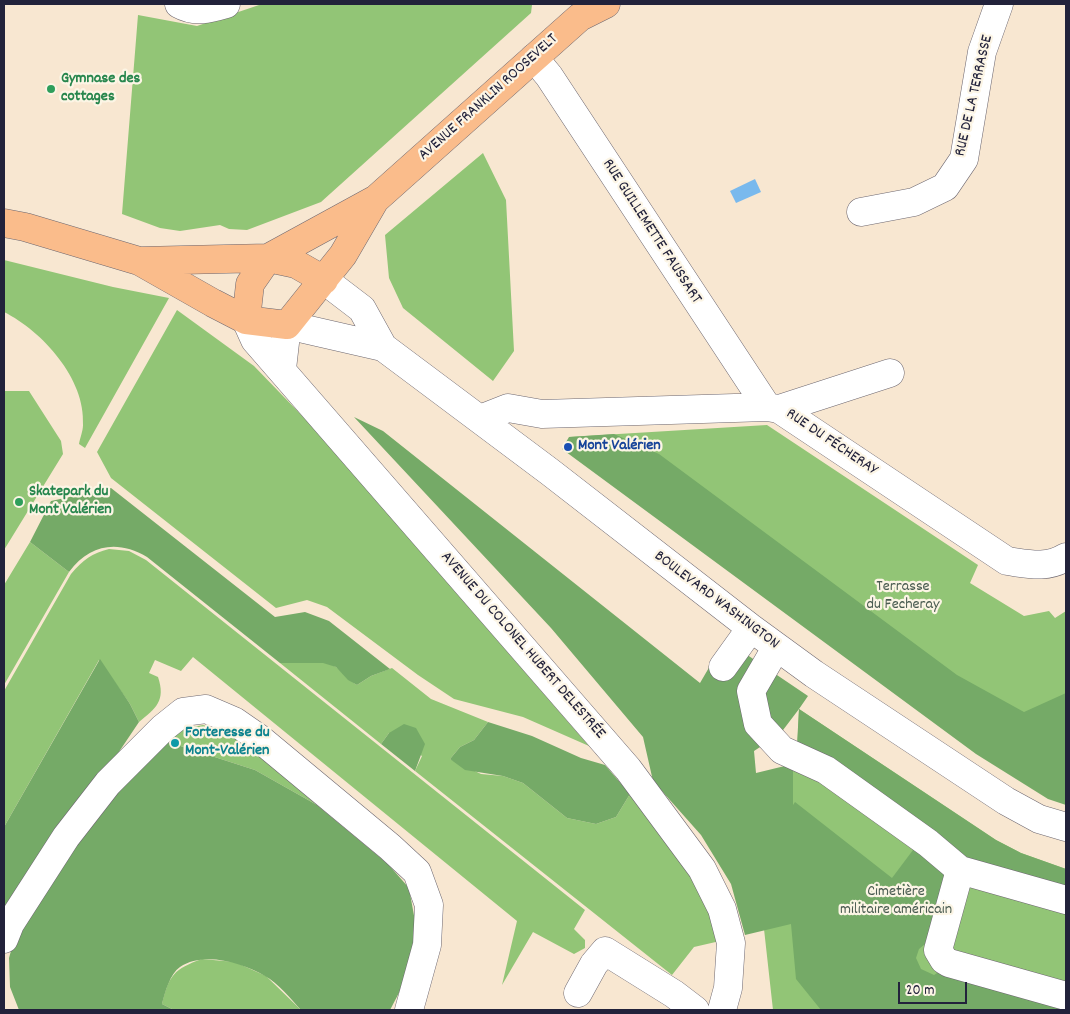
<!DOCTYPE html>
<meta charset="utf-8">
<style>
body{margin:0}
#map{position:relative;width:1070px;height:1014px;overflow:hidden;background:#f8e7d1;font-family:Dekko,sans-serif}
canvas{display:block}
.frame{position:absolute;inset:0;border:5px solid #22223b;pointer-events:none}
.scale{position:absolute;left:898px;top:982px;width:69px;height:22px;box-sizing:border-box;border:2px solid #22223b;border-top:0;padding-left:6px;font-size:15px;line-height:18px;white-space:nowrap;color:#22223b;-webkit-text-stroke:4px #fcf5e5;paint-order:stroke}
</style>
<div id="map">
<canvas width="1070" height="1014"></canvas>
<div class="frame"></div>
<div class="scale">20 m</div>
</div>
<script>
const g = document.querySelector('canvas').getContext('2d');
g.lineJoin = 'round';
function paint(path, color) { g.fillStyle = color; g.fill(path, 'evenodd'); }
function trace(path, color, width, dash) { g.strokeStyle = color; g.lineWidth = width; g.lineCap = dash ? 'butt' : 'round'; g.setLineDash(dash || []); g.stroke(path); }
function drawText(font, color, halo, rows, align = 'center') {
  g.font = font + ' Dekko,sans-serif'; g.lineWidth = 4.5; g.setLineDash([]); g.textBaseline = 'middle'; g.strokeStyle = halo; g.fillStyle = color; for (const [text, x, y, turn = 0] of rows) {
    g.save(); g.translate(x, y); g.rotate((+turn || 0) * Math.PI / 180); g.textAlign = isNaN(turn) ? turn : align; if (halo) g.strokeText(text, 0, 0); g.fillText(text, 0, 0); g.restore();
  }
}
const green = new Path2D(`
 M 262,4 L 530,4 L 532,5 L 531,13 L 321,202 L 247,230 L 229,229 L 220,225 L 180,231 L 160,228 L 122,214 L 138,15 L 197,26 Z
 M 483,153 L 506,200 L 514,351 L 493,381 L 403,308 L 389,278 L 385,235 Z
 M 4,260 L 113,287 L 169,298 L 85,448 L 79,444 C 80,438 83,431 83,425 C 86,379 42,331 4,312 Z
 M 177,310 L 254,366 L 311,425 L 589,746 L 523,717 L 454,699 L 418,675 L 327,607 L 307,600 L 276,608 L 111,478 L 97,452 Z
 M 4,391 L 29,391 L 61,441 L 63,454 L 4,550 Z
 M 767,425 L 978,565 L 970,583 L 1024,616 L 1049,611 L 1055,618 L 1066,611 L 1066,782 L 569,437 Z
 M 30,542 L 69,572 L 4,685 L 4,585 Z
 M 109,549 L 129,551 L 146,560 L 585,910 L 574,929 L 585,940 L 585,948 L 574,954 L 533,932 L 502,985 L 517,921 L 193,657 L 181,671 L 155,660 L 149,673 L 158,677 C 166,701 156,708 139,722 L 130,704 L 99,660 L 4,827 L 4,691 L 71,574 C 83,560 92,553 109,549 Z
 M 280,663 C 296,663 321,658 336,667 C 343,672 348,680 357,685 L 371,676 L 392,668 L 431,699 L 488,722 L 474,740 L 460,747 L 450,759 L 481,774 L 503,776 L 523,783 L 567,818 L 596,824 L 616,817 L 630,794 L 687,866 L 706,901 L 720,941 L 694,947 L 672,975 L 415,771 L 422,756 L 389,733 L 381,744 Z
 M 799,709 L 996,840 L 1021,853 L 1066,869 L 1066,1010 L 773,1010 L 764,929 L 791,923 L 793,764 L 797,755 Z
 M 203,725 C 254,737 280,771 317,805 L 255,770 L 168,742 L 183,729 Z
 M 202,959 L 235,962 L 266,976 L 301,1010 L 174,1010 L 162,1004 C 169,975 174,969 202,959 Z`);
const forest = new Path2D(`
 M 354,417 L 383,431 L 700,683 L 721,647 L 737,648 L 808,696 L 799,709 L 996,840 L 1021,853 L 1066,869 L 1066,895 L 962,865 L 797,745 L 799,709 L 780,734 L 754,751 L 756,773 L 793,764 L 793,805 L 795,802 L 892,878 L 916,846 L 947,871 L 925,944 L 919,949 L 916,958 L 921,969 L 934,975 L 942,970 L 1066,1001 L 1066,1010 L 821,1010 L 796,979 L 791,924 L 745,935 L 731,884 L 701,835 L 653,781 L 643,737 L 551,628 Z
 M 614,434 L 659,454 L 957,675 L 1024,712 L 1066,693 L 1066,805 L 1048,799 L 976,754 L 562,449 L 569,437 Z
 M 111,488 L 275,617 L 305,612 L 329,621 L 390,669 L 371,676 L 357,685 L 348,680 L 336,667 L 323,663 L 280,663 L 147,557 C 118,540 90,544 69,572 L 30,542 L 51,501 Z
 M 100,659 L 130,704 L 139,722 L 4,923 L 4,827 Z
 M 488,722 L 532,736 L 581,758 L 605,765 L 630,794 L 616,817 L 596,824 L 567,818 L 523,783 L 503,776 L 465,770 L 450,759 L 460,747 L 474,740 Z
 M 404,724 L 416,728 L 425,744 L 415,771 L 381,744 L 389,733 Z
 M 168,742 L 255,770 L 317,805 L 388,864 L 409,888 L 415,921 L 412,953 L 401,989 L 390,1010 L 301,1010 C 291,999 278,983 265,976 C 243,963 204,951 180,967 C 170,974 165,992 162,1004 L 174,1010 L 19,1010 L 10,987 L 9,958 L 16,933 L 74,841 L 126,779 Z`);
const water = new Path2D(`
 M 755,179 L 761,192 L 736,203 L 730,191 Z`);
const minor = new Path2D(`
 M 179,4 C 195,13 209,9 226,4
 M 534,58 L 549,76 L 767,407
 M 861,212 L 914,202 L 945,187 L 964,159 L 982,52 L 999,4
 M 324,280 L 362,309 L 383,347 L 550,472 L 751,628 L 814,674 L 1006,801 L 1039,819 L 1066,827
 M 246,320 L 255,340 L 628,769 L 702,869 L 722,909 L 731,943 L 728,988 L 722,1010
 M 282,369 L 287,325 L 383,347
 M 779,409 L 890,373
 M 480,419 L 508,408 L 542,414 L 767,407 L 779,409 L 1007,561 C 1029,564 1046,569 1066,557
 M 776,648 L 751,691 L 758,724 L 782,750 L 826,770 L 928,843 L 960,870
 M 723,667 L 751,628
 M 1066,900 L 960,870 L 938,950 L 944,960 L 949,963 L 1066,996
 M 4,939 L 10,924 L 66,837 L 108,783 L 163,728 L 183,712 L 206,709 L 234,721 L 260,739 L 390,847 L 417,872 L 429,905 L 427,945 L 409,1010
 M 578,993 L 594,964 L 605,951 L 674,994 L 695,1010`);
const major = new Path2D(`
 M 4,223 L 25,227 L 139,261 L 213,303 L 246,320 L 287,325 L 343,255 L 375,200
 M 139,261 L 268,258 L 296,264 L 324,280
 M 246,320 L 250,284 L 268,258 L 376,199 L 580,17 L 606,4`);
const markers = [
 [51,89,5,"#2e9e5b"],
 [568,447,5,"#1a4fb4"],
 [19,502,5,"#2e9e5b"],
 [175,743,5,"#0f9aa8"]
];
const leisureNames = [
 ["Gymnase des",61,80],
 ["cottages",61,98],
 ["Skatepark du",29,493],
 ["Mont Valérien",29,511]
];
const streetNames = [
 ["RUE DE LA TERRASSE",975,96,-77],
 ["AVENUE FRANKLIN ROOSEVELT",489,98,-42],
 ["RUE GUILLEMETTE FAUSSART",651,232,57],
 ["RUE DU FÉCHERAY",831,443,34],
 ["BOULEVARD WASHINGTON",716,601,37],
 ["AVENUE DU COLONEL HUBERT DELESTRÉE",522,646,49]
];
const transitNames = [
 ["Mont Valérien",578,447]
];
const parkNames = [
 ["Terrasse",903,588],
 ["du Fecheray",903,606],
 ["Cimetière",896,893],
 ["militaire américain",896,911]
];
const cultureNames = [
 ["Forteresse du",185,734],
 ["Mont-Valérien",185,752]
];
paint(green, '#92c576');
paint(forest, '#75aa67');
paint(water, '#79b9ed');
trace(minor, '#6d6770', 29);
trace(major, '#6d6770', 29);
trace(minor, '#fff', 28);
trace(major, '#fabc8b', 28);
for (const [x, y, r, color] of markers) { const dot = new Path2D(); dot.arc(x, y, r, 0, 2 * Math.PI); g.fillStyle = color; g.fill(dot); trace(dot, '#fcf5e5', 2); }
drawText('bold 16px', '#27864d', '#fcf5e5', leisureNames, 'left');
drawText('16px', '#22223b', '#fcf5e5', streetNames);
drawText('bold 16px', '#164399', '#fcf5e5', transitNames, 'left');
drawText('16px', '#495b50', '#fcf5e5', parkNames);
drawText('bold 16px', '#0d838f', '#fcf5e5', cultureNames, 'left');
</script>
